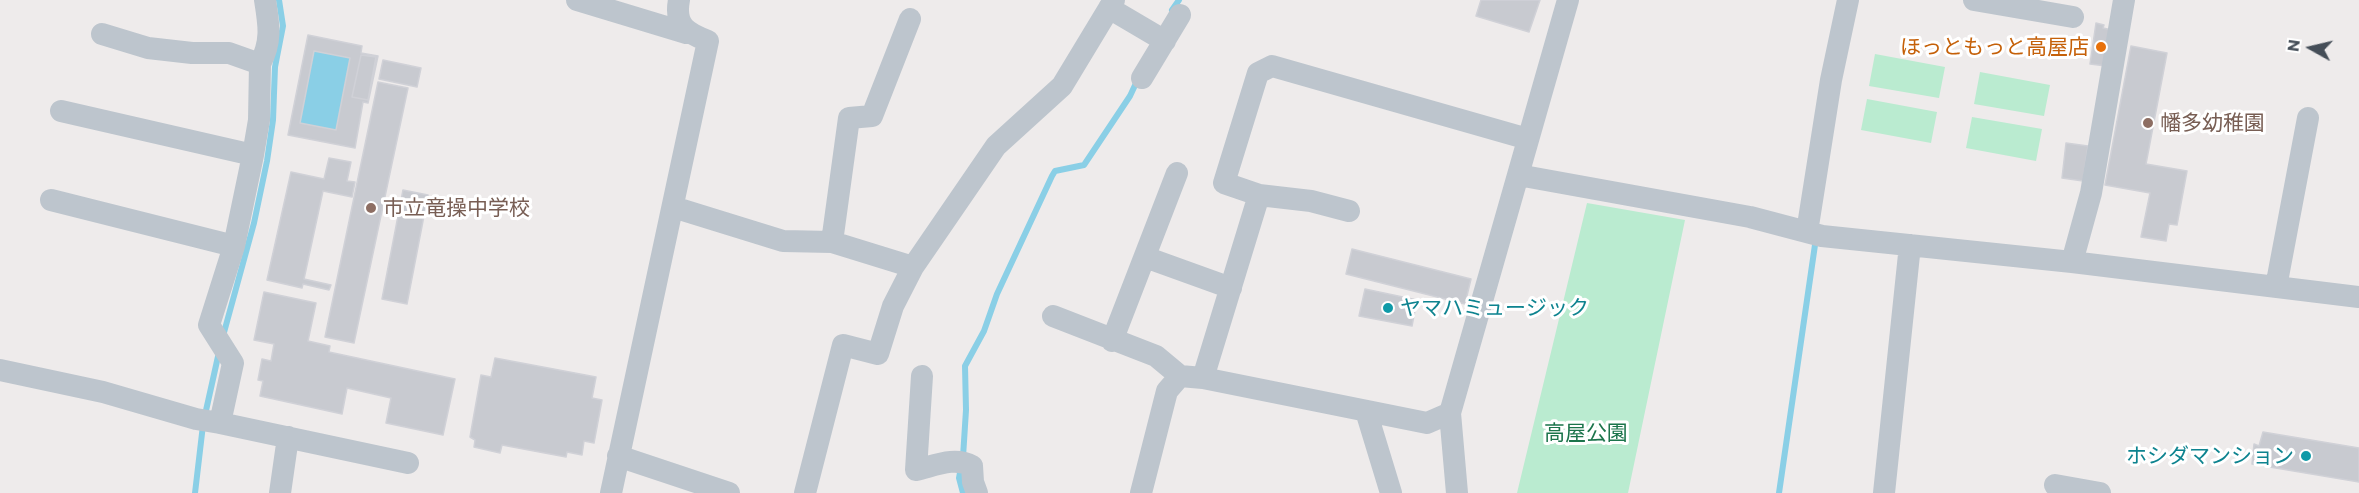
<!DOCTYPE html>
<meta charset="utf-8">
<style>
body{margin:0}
#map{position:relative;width:2359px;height:493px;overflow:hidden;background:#eeebeb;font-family:Commissioner,sans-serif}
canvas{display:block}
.north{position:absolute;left:2281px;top:18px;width:60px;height:60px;-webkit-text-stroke:4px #fff;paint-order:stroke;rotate:278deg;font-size:16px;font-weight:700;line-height:24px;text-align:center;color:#454e58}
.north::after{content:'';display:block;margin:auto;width:21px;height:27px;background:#454e58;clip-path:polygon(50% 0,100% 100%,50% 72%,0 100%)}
</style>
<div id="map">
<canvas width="2359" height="493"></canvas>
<div class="north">N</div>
</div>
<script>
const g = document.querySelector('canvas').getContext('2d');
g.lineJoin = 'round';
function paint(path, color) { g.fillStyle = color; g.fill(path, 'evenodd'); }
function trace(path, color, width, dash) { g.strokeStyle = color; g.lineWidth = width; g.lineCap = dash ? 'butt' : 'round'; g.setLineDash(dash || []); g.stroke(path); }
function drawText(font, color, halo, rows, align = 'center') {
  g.font = font + ' Commissioner,"Noto Sans JP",sans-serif'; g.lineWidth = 6; g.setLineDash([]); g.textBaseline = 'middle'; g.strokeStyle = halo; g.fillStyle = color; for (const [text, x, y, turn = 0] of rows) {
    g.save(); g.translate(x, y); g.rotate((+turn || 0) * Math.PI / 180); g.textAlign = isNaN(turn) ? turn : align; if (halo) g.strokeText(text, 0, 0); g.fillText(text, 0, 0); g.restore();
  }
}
const green = new Path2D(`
 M 1875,54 L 1945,67 L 1939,98 L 1869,86 Z
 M 1980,72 L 2050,85 L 2044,116 L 1974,104 Z
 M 1867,99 L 1937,112 L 1931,143 L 1861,130 Z
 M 1972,117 L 2042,129 L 2036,161 L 1966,148 Z
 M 1587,203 L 1685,220 L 1628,493 L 1517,493 Z`);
const water = new Path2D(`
 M 314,51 L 350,58 L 336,130 L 300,123 Z`);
const stream = new Path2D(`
 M 1172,10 L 1179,0
 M 223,336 L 254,223 L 267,161 L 273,120 L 275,67 L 283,26 L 279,0
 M 205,415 L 219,352
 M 963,457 L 966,410 L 965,366 L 984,331 L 997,294 L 1052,176 L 1055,171 L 1084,165 L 1130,96 L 1137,81
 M 961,467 L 959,478 L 963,493
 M 195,493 L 203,425
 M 1779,493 L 1816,238`);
const building = new Path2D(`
 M 1481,0 L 1540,0 L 1529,32 L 1476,16 Z
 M 2096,23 L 2104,25 L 2103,28 L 2112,30 L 2106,66 L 2090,64 Z
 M 308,35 L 362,46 L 361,53 L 378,56 L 368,103 L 363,102 L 355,148 L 288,135 ZM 314,51 L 350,58 L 336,130 L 300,123 ZM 361,55 L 376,57 L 368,100 L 352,97 Z
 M 2131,46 L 2167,53 L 2146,164 L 2187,171 L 2177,225 L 2169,224 L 2166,241 L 2141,237 L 2150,193 L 2105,185 Z
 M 361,55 L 376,57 L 368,100 L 352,97 Z
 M 383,60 L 421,68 L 417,87 L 379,79 Z
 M 378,82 L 408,88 L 354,343 L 325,337 Z
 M 2066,143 L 2088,146 L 2083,181 L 2062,178 Z
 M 329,158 L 351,162 L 347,181 L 355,182 L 352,197 L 323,191 L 304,279 L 331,285 L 329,290 L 303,284 L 302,288 L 267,280 L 291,172 L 324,179 Z
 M 403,190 L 428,195 L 407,304 L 382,299 Z
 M 1352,249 L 1471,279 L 1465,304 L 1346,274 Z
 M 1365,289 L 1417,300 L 1412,326 L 1359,316 Z
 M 264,292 L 316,303 L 308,341 L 330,346 L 329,352 L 455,379 L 443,435 L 386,423 L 391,398 L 347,388 L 342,414 L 260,396 L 263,381 L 258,380 L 262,359 L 271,361 L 274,344 L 254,340 Z
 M 495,358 L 596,377 L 592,398 L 602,400 L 594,443 L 584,441 L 582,455 L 567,452 L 566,457 L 502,445 L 500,453 L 474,447 L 475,440 L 470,437 L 481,375 L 491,377 Z
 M 2263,432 L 2359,448 L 2359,482 L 2252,464 L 2254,444 L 2259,446 Z`);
const street = new Path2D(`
 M 577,0 L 686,33
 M 1974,0 L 2073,17
 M 1109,8 L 1165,41
 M 102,34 L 148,48 L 192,53 L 229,53 L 260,64 C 272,41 269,25 265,0
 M 260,64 L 259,120 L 253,155 L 234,246 L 209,325 L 233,363 L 220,423 L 408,463
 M 1142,78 L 1180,15
 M 61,111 L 253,155
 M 1518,175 L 1750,217 L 1822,236 L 2072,262 L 2359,297
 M 1259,195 L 1311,201 L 1349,211
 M 51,200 L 234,246
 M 673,207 L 783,241 L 832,242 L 913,267 L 996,146 L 1062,86 L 1114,0
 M 1807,232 L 1831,80 L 1848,0
 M 832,242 L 849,118 L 872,116 L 910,19
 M 1145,257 L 1231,288
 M 2072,262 L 2091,193 L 2124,0
 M 2276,287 L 2308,118
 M 1053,316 L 1156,356 L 1180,376
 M 1112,341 L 1177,173
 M 0,370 L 103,392 L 196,419 L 220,423
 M 922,376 L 916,470 C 934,466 955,456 972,466 L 973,482 L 977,493
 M 1203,378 L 1259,195 L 1224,183 L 1258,73 L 1272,66 L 1528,139
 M 1366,411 L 1391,493
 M 1450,413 L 1457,493
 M 618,456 L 729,493
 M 2055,485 L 2100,493
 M 280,493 L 288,437
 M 611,493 L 708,41 C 687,33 674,26 679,0
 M 805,493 L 843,345 L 878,354 L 893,306 L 913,267
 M 1141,493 L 1167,391 L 1180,376 L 1203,378 L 1427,423 L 1450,413 L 1568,0
 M 1884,493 L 1910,245`);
const markers = [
 [2101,47,6,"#e8710a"],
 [2148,123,6,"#8d6e63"],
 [371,208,6,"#8d6e63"],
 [1388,308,6,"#0f9aa8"],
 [2306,456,6,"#0f9aa8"]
];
const foodNames = [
 ["ほっともっと高屋店",2089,47]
];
const educationNames = [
 ["幡多幼稚園",2160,123],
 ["市立竜操中学校",383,208]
];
const cultureNames = [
 ["ヤマハミュージック",1400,308],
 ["ホシダマンション",2294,456,"right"]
];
const parkNames = [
 ["高屋公園",1586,433]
];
paint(green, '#baebd0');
paint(water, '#8acfe6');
trace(stream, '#8acfe6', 6);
paint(building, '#c8cad0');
trace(building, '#d0d1d7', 1.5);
trace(street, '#bdc5cd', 22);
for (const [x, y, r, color] of markers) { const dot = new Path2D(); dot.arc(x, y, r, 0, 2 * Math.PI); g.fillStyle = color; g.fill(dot); trace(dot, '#fff', 2); }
drawText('21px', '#c56008', '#fff', foodNames, 'right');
drawText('21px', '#785e54', '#fff', educationNames, 'left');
drawText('21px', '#0d838f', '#fff', cultureNames, 'left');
drawText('21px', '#1b744b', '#fff', parkNames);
</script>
